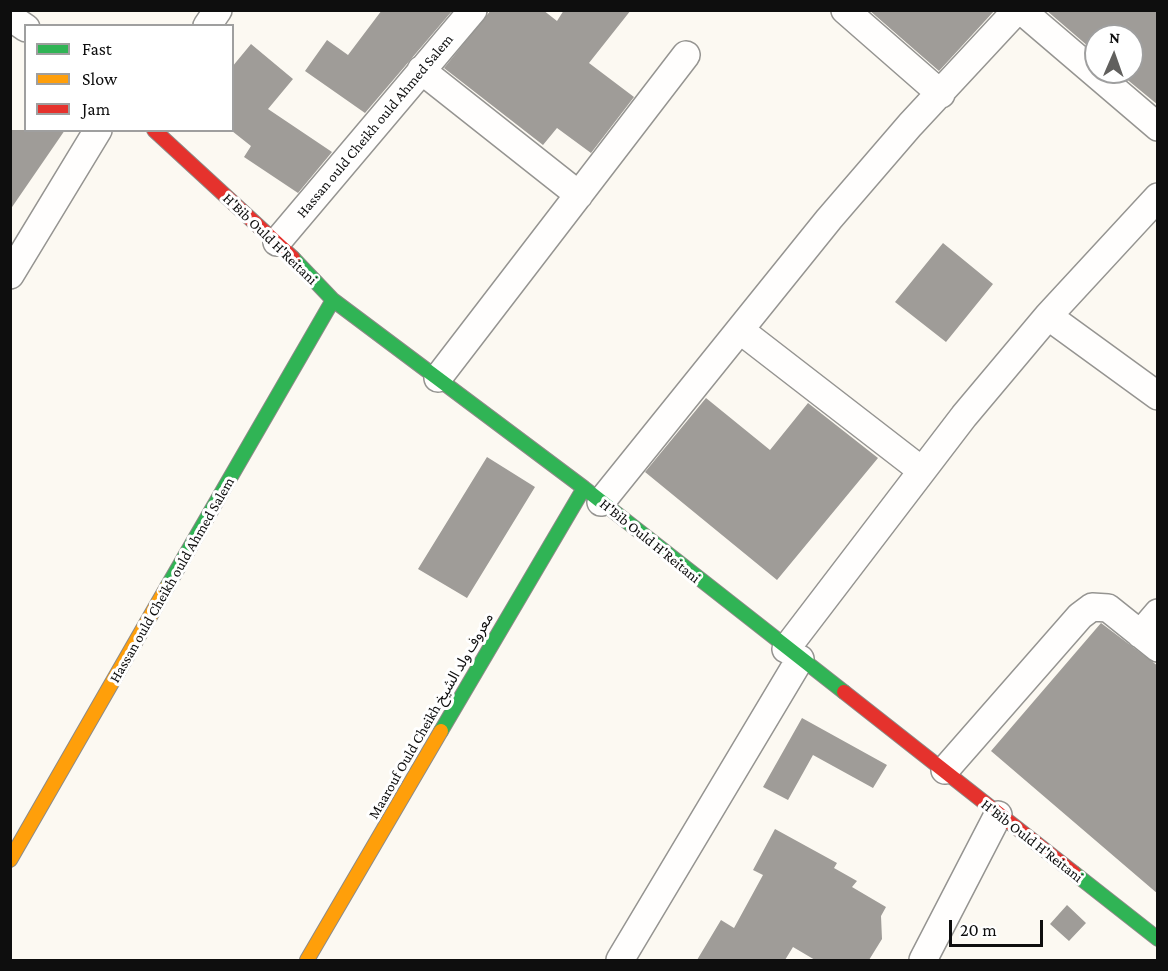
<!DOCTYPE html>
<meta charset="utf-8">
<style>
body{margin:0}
#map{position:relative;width:1168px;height:971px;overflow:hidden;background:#fcf9f2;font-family:"Crimson Pro",serif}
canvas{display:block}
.frame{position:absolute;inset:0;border:12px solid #0e0e0e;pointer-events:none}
.legend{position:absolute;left:24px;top:24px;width:210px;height:108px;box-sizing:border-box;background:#fff;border:2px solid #9f9f9f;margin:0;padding:8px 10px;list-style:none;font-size:18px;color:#0e0e0e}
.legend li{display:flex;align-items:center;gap:12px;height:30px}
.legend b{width:30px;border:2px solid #9f9f9f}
.north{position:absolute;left:1084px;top:24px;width:60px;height:60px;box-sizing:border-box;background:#fff;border:2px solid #9f9f9f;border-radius:50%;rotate:2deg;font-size:16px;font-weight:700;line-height:24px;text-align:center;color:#0e0e0e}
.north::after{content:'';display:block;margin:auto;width:21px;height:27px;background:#61605e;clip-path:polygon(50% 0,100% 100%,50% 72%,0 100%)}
.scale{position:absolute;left:949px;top:920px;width:94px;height:27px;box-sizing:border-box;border:3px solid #0e0e0e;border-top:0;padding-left:8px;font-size:18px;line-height:21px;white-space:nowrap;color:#0e0e0e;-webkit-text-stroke:4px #fff;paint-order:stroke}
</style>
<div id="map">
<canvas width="1168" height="971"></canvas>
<div class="frame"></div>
<ul class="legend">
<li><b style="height:8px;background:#30b455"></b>Fast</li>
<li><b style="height:8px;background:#ff9f0a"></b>Slow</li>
<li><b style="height:8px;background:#e5322d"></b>Jam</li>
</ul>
<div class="north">N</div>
<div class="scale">20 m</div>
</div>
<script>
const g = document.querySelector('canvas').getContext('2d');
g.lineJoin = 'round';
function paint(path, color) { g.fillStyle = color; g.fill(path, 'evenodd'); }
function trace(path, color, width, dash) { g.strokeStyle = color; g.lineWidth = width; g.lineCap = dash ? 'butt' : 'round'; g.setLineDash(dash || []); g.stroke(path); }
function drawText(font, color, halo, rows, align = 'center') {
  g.font = font + ' "Crimson Pro","Noto Sans Arabic",serif'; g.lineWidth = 6; g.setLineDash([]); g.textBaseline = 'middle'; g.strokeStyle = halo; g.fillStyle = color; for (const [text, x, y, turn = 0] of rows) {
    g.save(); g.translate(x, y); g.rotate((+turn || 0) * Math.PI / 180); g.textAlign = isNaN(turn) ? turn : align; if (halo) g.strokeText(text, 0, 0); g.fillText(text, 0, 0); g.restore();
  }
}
const building = new Path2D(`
 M 382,10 L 452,11 L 365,113 L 305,71 L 327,40 L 348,55 Z
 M 491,10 L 543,10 L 557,21 L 564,10 L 631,10 L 589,63 L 634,97 L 591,153 L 557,128 L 543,145 L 444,68 Z
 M 869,10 L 995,10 L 939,71 Z
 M 1046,10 L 1158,10 L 1158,105 L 1118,72 L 1132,72 L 1132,36 L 1096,36 L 1096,53 Z
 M 251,44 L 293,79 L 268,109 L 332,152 L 298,193 L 244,157 L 251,146 L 232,131 L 232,67 Z
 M 10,130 L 65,130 L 10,210 Z
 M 943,243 L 993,284 L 946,342 L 895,302 Z
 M 706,398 L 770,450 L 808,403 L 878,458 L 777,580 L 645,472 Z
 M 487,457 L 535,487 L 467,598 L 418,569 Z
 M 1101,623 L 1158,666 L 1158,894 L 991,751 Z
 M 802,718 L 887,765 L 873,788 L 813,755 L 788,800 L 763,787 Z
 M 775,829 L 837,863 L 834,868 L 857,881 L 852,887 L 886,907 L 881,916 L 882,939 L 869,960 L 815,960 L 793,947 L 785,960 L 697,960 L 721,920 L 734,928 L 763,875 L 753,870 Z
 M 1067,905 L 1086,923 L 1069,941 L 1050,924 Z`);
const street = new Path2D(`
 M 845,10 L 941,94
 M 1021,10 L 1158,127
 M 10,17 L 26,28
 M 207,26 L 218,10
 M 421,70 L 579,195
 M 277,242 L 473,10
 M 10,275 L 98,130
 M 1048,316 L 1158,396
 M 740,330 L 921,470
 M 438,378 L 686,55
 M 601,502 L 829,219 L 910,125 L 1017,10
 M 1140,634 L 1158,613
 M 786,649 L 964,416 L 1048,316 L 1158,197
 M 945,770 L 1080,616 L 1092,607 L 1108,608 L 1158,648
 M 620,960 L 800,659
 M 923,960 L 998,815`);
const fast = new Path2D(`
 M 293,258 L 333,300 L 584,488 L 844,692
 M 167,587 L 333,300
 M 441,731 L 584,488
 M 1074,873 L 1158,939`);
const slow = new Path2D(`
 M 10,860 L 167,587
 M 307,960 L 441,731`);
const jam = new Path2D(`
 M 154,130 L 293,258
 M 844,692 L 1074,873`);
const streetNames = [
 ["Hassan ould Cheikh ould Ahmed Salem",375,126,-50],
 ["H'Bib Ould H'Reitani",270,239,44],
 ["H'Bib Ould H'Reitani",650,541,39],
 ["Hassan ould Cheikh ould Ahmed Salem",172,580,-60],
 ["Maarouf Ould Cheikh معروف ولد الشيخ",431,716,-60],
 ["H'Bib Ould H'Reitani",1032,841,38]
];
paint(building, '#9f9c98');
trace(street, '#959491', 30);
trace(fast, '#8c8a87', 16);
trace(slow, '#8c8a87', 16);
trace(jam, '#8c8a87', 16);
trace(street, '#fffefd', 27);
trace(fast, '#30b455', 14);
trace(slow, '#ff9f0a', 14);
trace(jam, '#e5322d', 14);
drawText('15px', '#0e0e0e', '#fff', streetNames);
</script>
